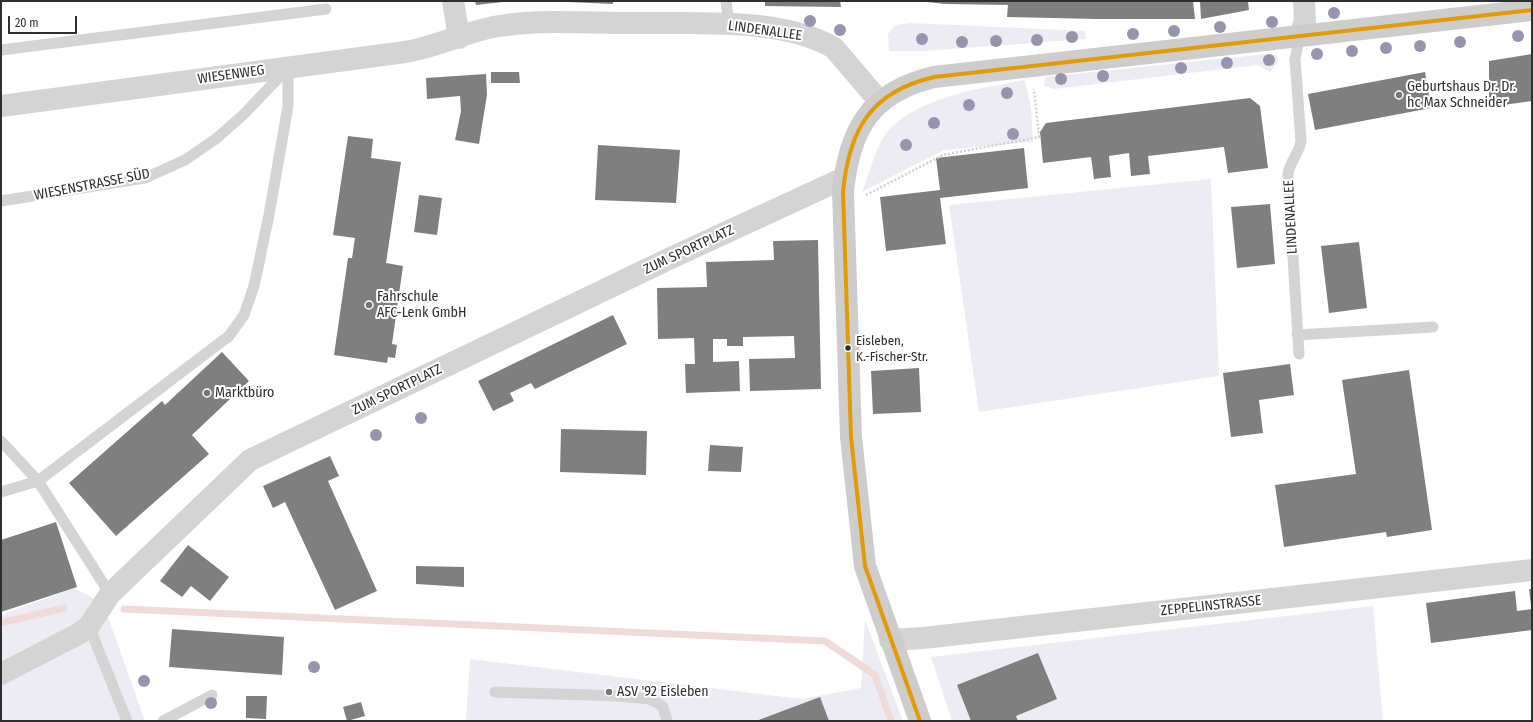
<!DOCTYPE html>
<meta charset="utf-8">
<style>
body{margin:0}
#map{position:relative;width:1533px;height:722px;overflow:hidden;background:#fff;font-family:"Fira Sans Condensed",sans-serif}
canvas{display:block}
.frame{position:absolute;inset:0;border:2px solid #2f2f2f;pointer-events:none}
.scale{position:absolute;left:8px;top:16px;width:69px;height:18px;box-sizing:border-box;border:2px solid #2f2f2f;border-top:0;padding-left:5px;font-size:12px;line-height:14px;white-space:nowrap;color:#2f2f2f;-webkit-text-stroke:3px #fff;paint-order:stroke}
</style>
<div id="map">
<canvas width="1533" height="722"></canvas>
<div class="frame"></div>
<div class="scale">20 m</div>
</div>
<script>
const g = document.querySelector('canvas').getContext('2d');
g.lineJoin = 'round';
function paint(path, color) { g.fillStyle = color; g.fill(path, 'evenodd'); }
function trace(path, color, width, dash) { g.strokeStyle = color; g.lineWidth = width; g.lineCap = dash ? 'butt' : 'round'; g.setLineDash(dash || []); g.stroke(path); }
function drawText(font, color, halo, rows, align = 'center') {
  g.font = font + ' "Fira Sans Condensed",sans-serif'; g.lineWidth = 4; g.setLineDash([]); g.textBaseline = 'middle'; g.strokeStyle = halo; g.fillStyle = color; for (const [text, x, y, turn = 0] of rows) {
    g.save(); g.translate(x, y); g.rotate((+turn || 0) * Math.PI / 180); g.textAlign = isNaN(turn) ? turn : align; if (halo) g.strokeText(text, 0, 0); g.fillText(text, 0, 0); g.restore();
  }
}
const green = new Path2D(`
 M 910,23 L 1085,31 L 1086,39 L 924,51 L 889,51 L 888,34 L 895,25 Z
 M 1267,54 L 1277,55 L 1278,62 L 1270,72 L 1258,65 L 1054,89 L 1044,86 L 1045,77 Z
 M 1025,80 L 1031,108 L 1033,142 L 944,150 L 862,192 C 868,177 875,151 883,138 C 909,98 982,88 1025,80 Z
 M 1211,179 L 1219,376 L 979,412 L 949,205 Z
 M 74,588 L 103,603 L 145,721 L 1,721 L 1,615 Z
 M 1373,606 L 1383,721 L 952,721 L 931,657 Z
 M 865,620 L 903,721 L 466,721 L 470,659 L 802,699 L 861,688 Z`);
const stream = new Path2D(`
 M 124,609 L 825,641 L 875,675 L 891,721
 M 1,623 L 64,608`);
const building = new Path2D(`
 M 475,1 L 503,1 L 503,2 L 476,5 Z
 M 568,1 L 613,1 L 613,4 L 568,2 Z
 M 765,1 L 840,1 L 841,7 L 765,6 Z
 M 918,1 L 1193,1 L 1195,19 L 1097,19 L 1007,17 L 1008,5 L 945,4 Z
 M 1200,1 L 1248,1 L 1249,10 L 1201,19 Z
 M 1532,54 L 1532,101 L 1489,107 L 1489,61 Z
 M 491,72 L 519,72 L 520,83 L 491,83 Z
 M 1425,72 L 1431,108 L 1315,130 L 1308,94 Z
 M 486,74 L 487,95 L 479,144 L 455,140 L 461,111 L 460,96 L 427,99 L 426,78 Z
 M 1250,98 L 1260,106 L 1268,168 L 1228,173 L 1224,147 L 1148,156 L 1150,174 L 1131,176 L 1129,153 L 1109,156 L 1111,177 L 1094,179 L 1091,157 L 1043,163 L 1040,132 L 1046,123 Z
 M 348,136 L 373,139 L 371,158 L 401,162 L 386,263 L 403,266 L 392,344 L 397,345 L 395,358 L 388,357 L 387,363 L 334,355 L 348,258 L 352,258 L 355,238 L 333,235 Z
 M 598,145 L 680,150 L 676,203 L 595,200 Z
 M 1024,148 L 1028,188 L 940,198 L 946,244 L 886,251 L 880,197 L 940,190 L 936,158 Z
 M 419,195 L 442,198 L 437,235 L 414,232 Z
 M 1270,204 L 1275,264 L 1237,268 L 1231,207 Z
 M 818,240 L 821,389 L 750,391 L 749,359 L 795,358 L 794,336 L 743,337 L 743,346 L 727,346 L 727,339 L 713,339 L 713,362 L 739,361 L 740,391 L 686,393 L 685,364 L 695,364 L 694,338 L 658,339 L 657,288 L 707,287 L 706,262 L 774,260 L 773,241 Z
 M 1359,242 L 1367,308 L 1329,313 L 1321,246 Z
 M 613,315 L 627,344 L 535,389 L 531,383 L 510,393 L 514,401 L 493,411 L 478,381 Z
 M 222,352 L 249,381 L 192,435 L 209,454 L 116,536 L 69,483 L 162,401 L 165,405 Z
 M 1290,364 L 1294,395 L 1259,400 L 1263,433 L 1231,437 L 1223,373 Z
 M 919,368 L 921,412 L 873,414 L 871,371 Z
 M 1409,370 L 1432,530 L 1387,537 L 1386,532 L 1284,547 L 1275,485 L 1356,474 L 1342,380 Z
 M 561,429 L 647,431 L 646,475 L 560,472 Z
 M 710,445 L 743,447 L 741,472 L 708,471 Z
 M 330,456 L 339,476 L 328,481 L 377,591 L 335,610 L 285,502 L 273,508 L 263,486 Z
 M 56,522 L 77,587 L 1,612 L 1,540 Z
 M 188,545 L 229,577 L 210,601 L 191,586 L 182,597 L 160,581 Z
 M 416,566 L 464,567 L 464,587 L 416,584 Z
 M 1529,589 L 1532,589 L 1532,606 L 1531,606 Z
 M 1515,591 L 1517,611 L 1532,609 L 1532,630 L 1431,643 L 1426,603 Z
 M 172,629 L 284,637 L 282,675 L 169,667 Z
 M 1038,653 L 1057,699 L 1016,716 L 1018,721 L 971,721 L 957,685 Z
 M 246,696 L 267,696 L 266,719 L 246,718 Z
 M 820,697 L 829,721 L 756,721 Z
 M 361,702 L 365,716 L 347,721 L 343,707 Z`);
const path = new Path2D(`
 M 866,195 L 943,155 L 1039,137 L 1034,89`);
const lane = new Path2D(`
 M 726,1 L 729,25
 M 1,50 L 326,9
 M 1,201 L 145,178 L 185,160 L 217,138 L 244,114 L 286,70
 M 1297,335 L 1433,327
 M 1299,354 L 1288,175 C 1289,162 1299,154 1301,141 L 1295,59 L 1300,35
 M 1,441 L 38,481 L 110,594
 M 1,492 L 38,481 L 229,336 L 244,315 L 254,286 L 269,215 L 288,106 L 288,68
 M 89,626 L 127,721
 M 495,692 L 619,696 L 649,699 L 658,703 L 663,707 L 667,721
 M 163,721 L 212,695`);
const street = new Path2D(`
 M 453,1 L 459,38
 M 1300,35 L 1305,21 L 1304,1
 M 1,106 L 405,52 C 437,47 467,31 499,26 C 543,19 589,23 635,23 C 694,24 782,17 834,48 L 880,102
 M 890,640 L 923,638 L 1532,570
 M 1,674 L 80,633 L 89,626 L 110,594 L 250,460 L 675,256 L 844,178`);
const secondary = new Path2D(`
 M 920,721 L 865,566 L 851,437 L 843,192 C 849,130 870,92 934,77 L 1532,10`);
const bus1 = new Path2D(`
 M 920,721 L 865,566 L 851,437 L 843,192 C 849,130 870,92 934,77 L 1532,10`);
const trees = [
 [1334,13],
 [810,21],
 [1272,22],
 [1220,27],
 [840,30],
 [1174,31],
 [1133,34],
 [1518,36],
 [1072,37],
 [922,39],
 [1037,40],
 [996,41],
 [962,42],
 [1460,42],
 [1420,46],
 [1386,48],
 [1352,51],
 [1317,54],
 [1269,60],
 [1227,63],
 [1181,68],
 [1103,76],
 [1061,79],
 [1007,93],
 [969,105],
 [934,123],
 [1013,134],
 [906,145],
 [421,418],
 [376,435],
 [314,667],
 [144,681],
 [211,703]
];
const markers = [
 [1399,95,4,"#787878"],
 [369,305,4,"#787878"],
 [848,348,3.5,"#2f2f2f"],
 [207,393,4,"#787878"],
 [609,692,4,"#787878"]
];
const busNames = [
 ["Eisleben,",856,341],
 ["K.-Fischer-Str.",856,357]
];
const streetNames = [
 ["LINDENALLEE",765,31,8],
 ["WIESENWEG",231,75,-8],
 ["WIESENSTRASSE SÜD",92,185,-11],
 ["LINDENALLEE",1291,217,-93],
 ["ZUM SPORTPLATZ",689,250,-25],
 ["ZUM SPORTPLATZ",397,390,-26],
 ["ZEPPELINSTRASSE",1211,606,-6]
];
const poiNames = [
 ["Geburtshaus Dr. Dr.",1407,87],
 ["hc Max Schneider",1407,103],
 ["Fahrschule",377,297],
 ["AFC-Lenk GmbH",377,313],
 ["Marktbüro",215,393],
 ["ASV '92 Eisleben",617,692]
];
paint(green, '#edecf5');
trace(stream, '#f1dbda', 7);
paint(building, '#7f7f7f');
trace(path, '#d0d0d0', 2.5, [2, 2]);
trace(lane, '#d4d4d4', 11);
trace(street, '#d4d4d4', 22);
trace(secondary, '#cdcdcd', 22);
trace(bus1, '#e39a05', 4);
g.fillStyle = '#9894ad';
for (const [x, y] of trees) { g.beginPath(); g.arc(x, y, 6, 0, 2 * Math.PI); g.fill(); }
for (const [x, y, r, color] of markers) { const dot = new Path2D(); dot.arc(x, y, r, 0, 2 * Math.PI); g.fillStyle = color; g.fill(dot); trace(dot, '#fff', 1.5); }
drawText('13px', '#2f2f2f', '#fff', busNames, 'left');
drawText('14px', '#2f2f2f', '#fff', streetNames);
drawText('14px', '#2f2f2f', '#fff', poiNames, 'left');
</script>
